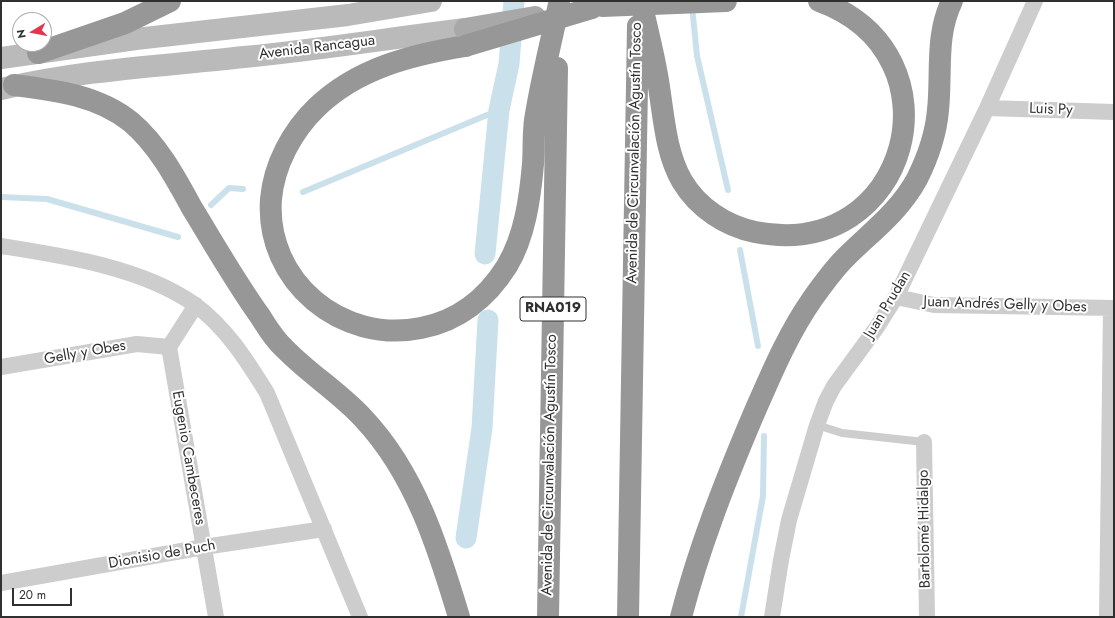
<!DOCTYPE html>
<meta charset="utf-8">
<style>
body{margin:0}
#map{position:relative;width:1115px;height:618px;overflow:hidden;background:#fff;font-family:Jost,sans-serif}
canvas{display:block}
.frame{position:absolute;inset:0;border:2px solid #303030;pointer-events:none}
.north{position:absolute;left:12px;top:12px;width:40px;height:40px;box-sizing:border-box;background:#fff;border:1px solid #acacac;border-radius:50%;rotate:260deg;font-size:11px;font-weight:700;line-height:16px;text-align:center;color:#303030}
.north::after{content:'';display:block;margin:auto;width:14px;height:18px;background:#e3354c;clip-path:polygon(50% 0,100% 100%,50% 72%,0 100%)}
.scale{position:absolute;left:12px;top:588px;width:60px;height:18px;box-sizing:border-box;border:2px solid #303030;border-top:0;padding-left:5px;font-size:12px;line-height:14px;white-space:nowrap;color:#303030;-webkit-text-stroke:3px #fff;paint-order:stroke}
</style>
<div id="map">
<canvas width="1115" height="618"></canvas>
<div class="frame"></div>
<div class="north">N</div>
<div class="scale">20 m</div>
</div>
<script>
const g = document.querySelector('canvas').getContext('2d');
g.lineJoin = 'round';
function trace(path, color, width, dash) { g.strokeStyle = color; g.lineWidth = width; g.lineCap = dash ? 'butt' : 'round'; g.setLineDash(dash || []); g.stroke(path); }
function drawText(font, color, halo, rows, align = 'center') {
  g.font = font + ' Jost,sans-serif'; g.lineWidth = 4; g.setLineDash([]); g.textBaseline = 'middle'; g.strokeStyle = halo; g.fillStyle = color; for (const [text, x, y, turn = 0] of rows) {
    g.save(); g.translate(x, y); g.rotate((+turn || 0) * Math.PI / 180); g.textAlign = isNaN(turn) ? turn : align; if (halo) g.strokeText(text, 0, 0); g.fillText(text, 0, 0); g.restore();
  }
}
const stream = new Path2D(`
 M 692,6 L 697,56 L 728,190
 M 303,192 L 499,110
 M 1,197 L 47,199 L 178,237
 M 211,205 L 229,188 L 243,189
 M 740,250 L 758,346
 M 741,617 L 763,496 L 764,436`);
const canal = new Path2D(`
 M 485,254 L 499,110 L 509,64 L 514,1
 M 466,538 L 482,428 L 488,320`);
const service = new Path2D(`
 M 817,425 L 842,433 L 924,442`);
const minor = new Path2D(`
 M 987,108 L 1114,112
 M 1,246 C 64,256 141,267 194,304 C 226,327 247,361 267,393 L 360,617
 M 896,297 L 934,305 L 1114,308
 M 196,305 L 169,347 L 216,617
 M 1,367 L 137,344 L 169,347
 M 924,442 L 927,617
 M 1,583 L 204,547 L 324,529
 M 772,617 L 781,560 L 789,520 L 817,425 L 826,401 L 834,386 L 877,327 L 896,297 L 987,108 L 1035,1
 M 1107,617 L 1111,308`);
const secondary = new Path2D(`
 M 1,58 L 136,39 L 348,15 L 431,1
 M 1,89 C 80,70 163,66 244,57 C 318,50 391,38 465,29`);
const motorway = new Path2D(`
 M 641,1 C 647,30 655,58 659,87 C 664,119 666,153 682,181 C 698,208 726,226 755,232 C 909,263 965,54 819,1
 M 465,46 C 411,55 358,68 317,107 C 292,131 274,165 271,199 C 265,282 342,344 421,328 C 458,321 487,298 507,266 C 525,236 530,198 533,164 C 534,150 533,135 535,120 C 541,81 551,43 559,4
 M 38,53 L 125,23 L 170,1
 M 14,85 C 54,90 98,95 131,122 C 158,145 175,177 192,208 C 214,244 235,281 260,316 C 267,327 274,339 284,348 C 309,374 339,392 363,418 C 415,473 438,547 459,617
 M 548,617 L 557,68
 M 628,617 L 638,26
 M 681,617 C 699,548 724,484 752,418 C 770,377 787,335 813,298 C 823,284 833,270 845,258 C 871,232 899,212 917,179 C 928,157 936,134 938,110 C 942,72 935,36 952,1`);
const primaryBridge = new Path2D(`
 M 465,29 L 535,17`);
const motorwayBridge = new Path2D(`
 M 602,6 L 726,1
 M 465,46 L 592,8`);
const shields = [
 [553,309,66]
];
const shieldNames = [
 ["RNA019",553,309]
];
const streetNames = [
 ["Avenida Rancagua",317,48,-7],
 ["Luis Py",1051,110,2],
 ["Avenida de Circunvalación Agustín Tosco",635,153,-89],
 ["Juan Prudan",888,305,-59],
 ["Juan Andrés Gelly y Obes",1005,305,2],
 ["Gelly y Obes",85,353,-10],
 ["Eugenio Cambeceres",188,458,80],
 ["Avenida de Circunvalación Agustín Tosco",550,465,-89],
 ["Bartolomé Hidalgo",925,529,-91],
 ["Dionisio de Puch",162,555,-10]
];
trace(stream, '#cae1ec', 6);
trace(canal, '#cae1ec', 21);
trace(service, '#cdcdcd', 8);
trace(minor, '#cdcdcd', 16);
trace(secondary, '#bababa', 22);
trace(motorway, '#979797', 22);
trace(primaryBridge, '#a8a8a8', 22);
trace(motorwayBridge, '#979797', 22);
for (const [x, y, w] of shields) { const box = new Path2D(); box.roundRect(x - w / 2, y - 12, w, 24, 3); g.fillStyle = '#fff'; g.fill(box); trace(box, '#303030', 1); }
drawText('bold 14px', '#303030', null, shieldNames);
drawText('15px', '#303030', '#fff', streetNames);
</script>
